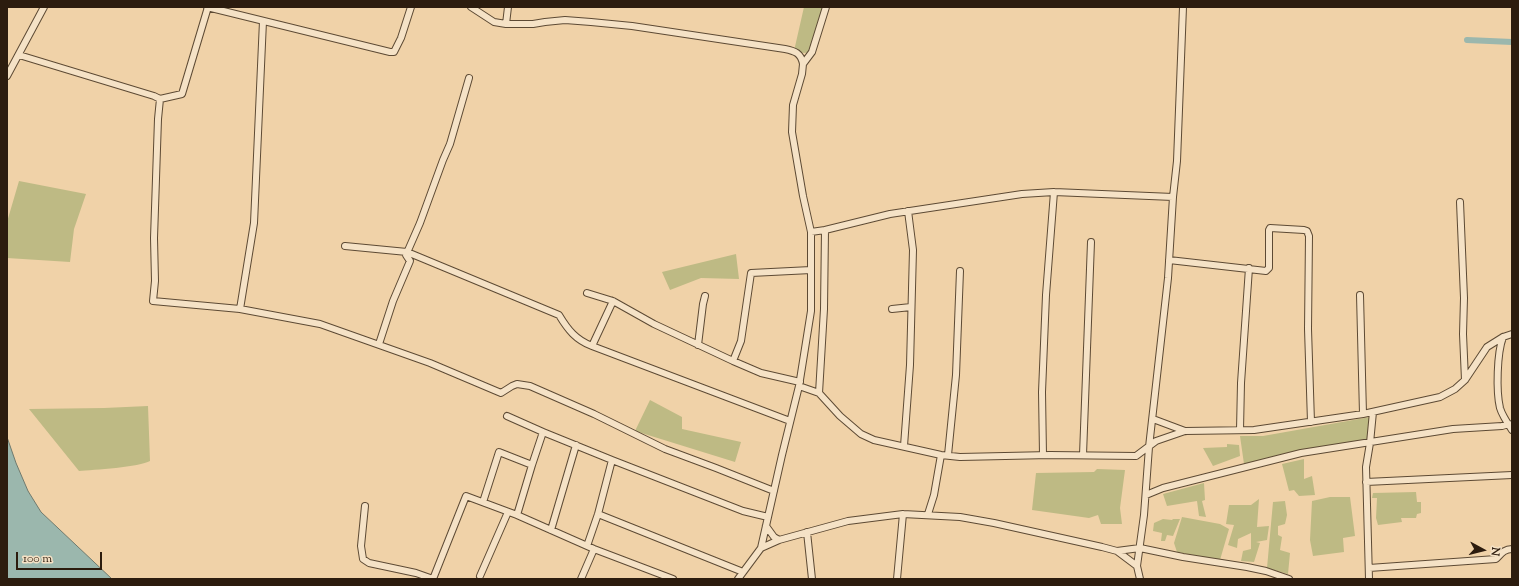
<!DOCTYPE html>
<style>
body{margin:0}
#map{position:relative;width:1519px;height:586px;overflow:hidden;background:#f0d2a8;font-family:"Sorts Mill Goudy",serif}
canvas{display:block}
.frame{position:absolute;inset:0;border:8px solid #2c1c0e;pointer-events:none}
.north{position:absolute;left:1463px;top:530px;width:40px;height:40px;-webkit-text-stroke:3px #f5e2c6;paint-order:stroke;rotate:97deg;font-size:11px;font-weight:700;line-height:16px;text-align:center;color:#2c1c0e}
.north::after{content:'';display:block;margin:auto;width:14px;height:18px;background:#2c1c0e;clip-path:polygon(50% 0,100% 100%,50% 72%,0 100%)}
.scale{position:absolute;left:16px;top:552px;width:86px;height:18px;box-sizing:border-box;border:2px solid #2c1c0e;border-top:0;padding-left:5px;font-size:12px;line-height:14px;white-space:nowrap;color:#2c1c0e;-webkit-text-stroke:3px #f5e2c6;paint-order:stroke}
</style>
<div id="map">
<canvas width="1519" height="586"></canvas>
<div class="frame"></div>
<div class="north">N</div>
<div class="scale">100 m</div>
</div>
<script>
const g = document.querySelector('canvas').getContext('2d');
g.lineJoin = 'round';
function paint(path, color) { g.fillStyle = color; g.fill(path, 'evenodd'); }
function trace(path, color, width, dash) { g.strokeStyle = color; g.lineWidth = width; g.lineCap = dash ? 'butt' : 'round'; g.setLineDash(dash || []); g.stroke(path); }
const green = new Path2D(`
 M 804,7 L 826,7 L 812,52 L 804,53 L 794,51 Z
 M 19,181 L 86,194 L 74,229 L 70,262 L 7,258 L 7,222 Z
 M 736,254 L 739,279 L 701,278 L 670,290 L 662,272 Z
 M 650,400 L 682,417 L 682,429 L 741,442 L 735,462 L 635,431 Z
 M 148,406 L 150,461 C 140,467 93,470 79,471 L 29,409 L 104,408 Z
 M 1370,417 L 1368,440 L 1244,464 L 1240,436 L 1263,436 Z
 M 1227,444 L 1239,445 L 1240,456 L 1213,466 L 1203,448 L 1227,447 Z
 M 1304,459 L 1304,479 L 1312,476 L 1315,495 L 1299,496 L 1294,490 L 1289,491 L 1282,464 Z
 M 1097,469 L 1125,470 L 1120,508 L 1122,524 L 1101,524 L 1098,515 L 1089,518 L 1032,510 L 1036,473 L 1094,472 Z
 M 1204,483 L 1205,500 L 1202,501 L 1206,517 L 1199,516 L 1197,501 L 1167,506 L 1163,494 Z
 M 1416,492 L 1417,502 L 1421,502 L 1421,513 L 1417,514 L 1416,518 L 1401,518 L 1402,522 L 1378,525 L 1376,518 L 1377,498 L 1372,498 L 1373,493 Z
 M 1330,497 L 1350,497 L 1355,536 L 1343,538 L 1344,552 L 1313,556 L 1310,540 L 1312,501 Z
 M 1259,499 L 1257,527 L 1269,526 L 1267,540 L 1256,542 L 1260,543 L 1254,562 L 1241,561 L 1243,551 L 1251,549 L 1251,533 L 1238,539 L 1237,548 L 1228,545 L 1234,525 L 1226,524 L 1229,505 L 1251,505 Z
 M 1285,501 L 1287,515 L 1285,524 L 1278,526 L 1278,535 L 1282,537 L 1280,550 L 1290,553 L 1288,574 L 1267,568 L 1273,502 Z
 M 1182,517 L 1220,524 L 1229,529 L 1220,560 L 1177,552 L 1174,543 Z
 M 1163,519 L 1172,520 L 1173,519 L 1180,519 L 1173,536 L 1167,535 L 1165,541 L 1161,541 L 1162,533 L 1153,531 L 1154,523 Z`);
const water = new Path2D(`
 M 7,437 L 16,463 L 28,491 L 41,512 L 112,579 L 7,579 Z`);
const canal = new Path2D(`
 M 1467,40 L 1512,42`);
const minor = new Path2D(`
 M 207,7 L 390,52 L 394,52 L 401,38 L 411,7
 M 208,7 L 182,94 L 160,99 L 158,119 L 154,238 L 155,281 L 153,301 L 240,309 L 320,324 L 430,363 L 501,393 L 512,386 L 517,384 L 530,386 L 594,414 L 665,449 L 716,468 L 774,491
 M 471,7 L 494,22 L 506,24 L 533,24 L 545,22 L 565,20 L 591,22 L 632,26 L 785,49 C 795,51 801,53 803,64
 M 506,24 L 508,7
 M 19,55 L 154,96 L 160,99
 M 7,76 L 44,7
 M 1460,202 L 1464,298 L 1463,334 L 1465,380
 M 811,232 L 825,230
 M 345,246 L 407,252 L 559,315 C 568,330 576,340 592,346
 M 1169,260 L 1266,271 L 1269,268 L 1269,230 L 1270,228 L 1304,230 L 1307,231 L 1309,236 L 1308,329 L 1311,422
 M 587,293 L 613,301 L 654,324 L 733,361 L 761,373 L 800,382
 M 1360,295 L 1363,414
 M 613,301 L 592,346 L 790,421
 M 240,309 L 254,223 L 263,21
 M 892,309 L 911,307
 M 1503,337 C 1497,353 1496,391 1500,408 C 1502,415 1508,424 1512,430
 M 379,344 L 393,301 L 410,261 L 406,255 L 420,223 L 443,160 L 450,144 L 469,78
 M 698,345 L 703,304 L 705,296
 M 733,361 L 741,341 L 751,273 L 811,270
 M 799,386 L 811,311 L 811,232 L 803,196 L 792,132 L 793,105 L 802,74 L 803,64 L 812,52 L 826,7
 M 819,393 L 824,309 L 825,230 L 890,214 L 1022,194 L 1054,192 L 1173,197
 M 507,416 L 543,432
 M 1153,419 L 1185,431
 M 1240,430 L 1241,383 L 1249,268
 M 904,446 L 910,365 L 913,250 L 908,211
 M 948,455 L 956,375 L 960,271
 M 1043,455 L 1042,392 L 1046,295 L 1054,192
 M 1083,455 L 1091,242
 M 612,460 L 743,511 L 768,517
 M 1366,482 L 1512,475
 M 1146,495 L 1163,488 L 1301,453 L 1453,429 L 1502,426 L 1509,424
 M 483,502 L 499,452 L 532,465 L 543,432 L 612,460 L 598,514 L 587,546
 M 365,506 L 361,546 L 363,559 L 369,563 L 416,573 L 433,579
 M 598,514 L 743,572
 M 928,514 L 934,495 L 941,455
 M 517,515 L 532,465
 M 766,526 L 774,537 L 779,540
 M 551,530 L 576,445
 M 807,532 L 812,579
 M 761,548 L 782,455 L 799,386 L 819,393 L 840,416 L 861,434 L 874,440 L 941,455 L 960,457 L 1050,455 L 1136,456 L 1156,441 L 1185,431 L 1254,430 L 1363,414 L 1440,397 L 1455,389 L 1465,380 L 1487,347 L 1503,337 L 1512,334
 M 1117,551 L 1140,548 L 1183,557 L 1247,567 L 1266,571 L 1289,579
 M 1137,566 L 1144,515 L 1149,447 L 1168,278 L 1173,197 L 1177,161 L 1183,7
 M 1369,568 L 1496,559 C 1501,554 1504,549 1512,549
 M 480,576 L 508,512
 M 433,579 L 466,496 L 517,515 L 594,549 L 673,579
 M 581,579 L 594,549
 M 738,579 L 761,548 L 779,540 L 848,521 L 903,514 L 960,517 L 994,523 L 1102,547 L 1117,551 L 1137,566 L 1140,579
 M 897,579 L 903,514
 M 1369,579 L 1366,467 L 1370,443 L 1373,412`);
paint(green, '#beba84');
paint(water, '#9bb7ad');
trace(water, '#6f796d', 1);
trace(canal, '#9bb7ad', 6);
trace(minor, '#5d4a34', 8);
trace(minor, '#f5e2c6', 6);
</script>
